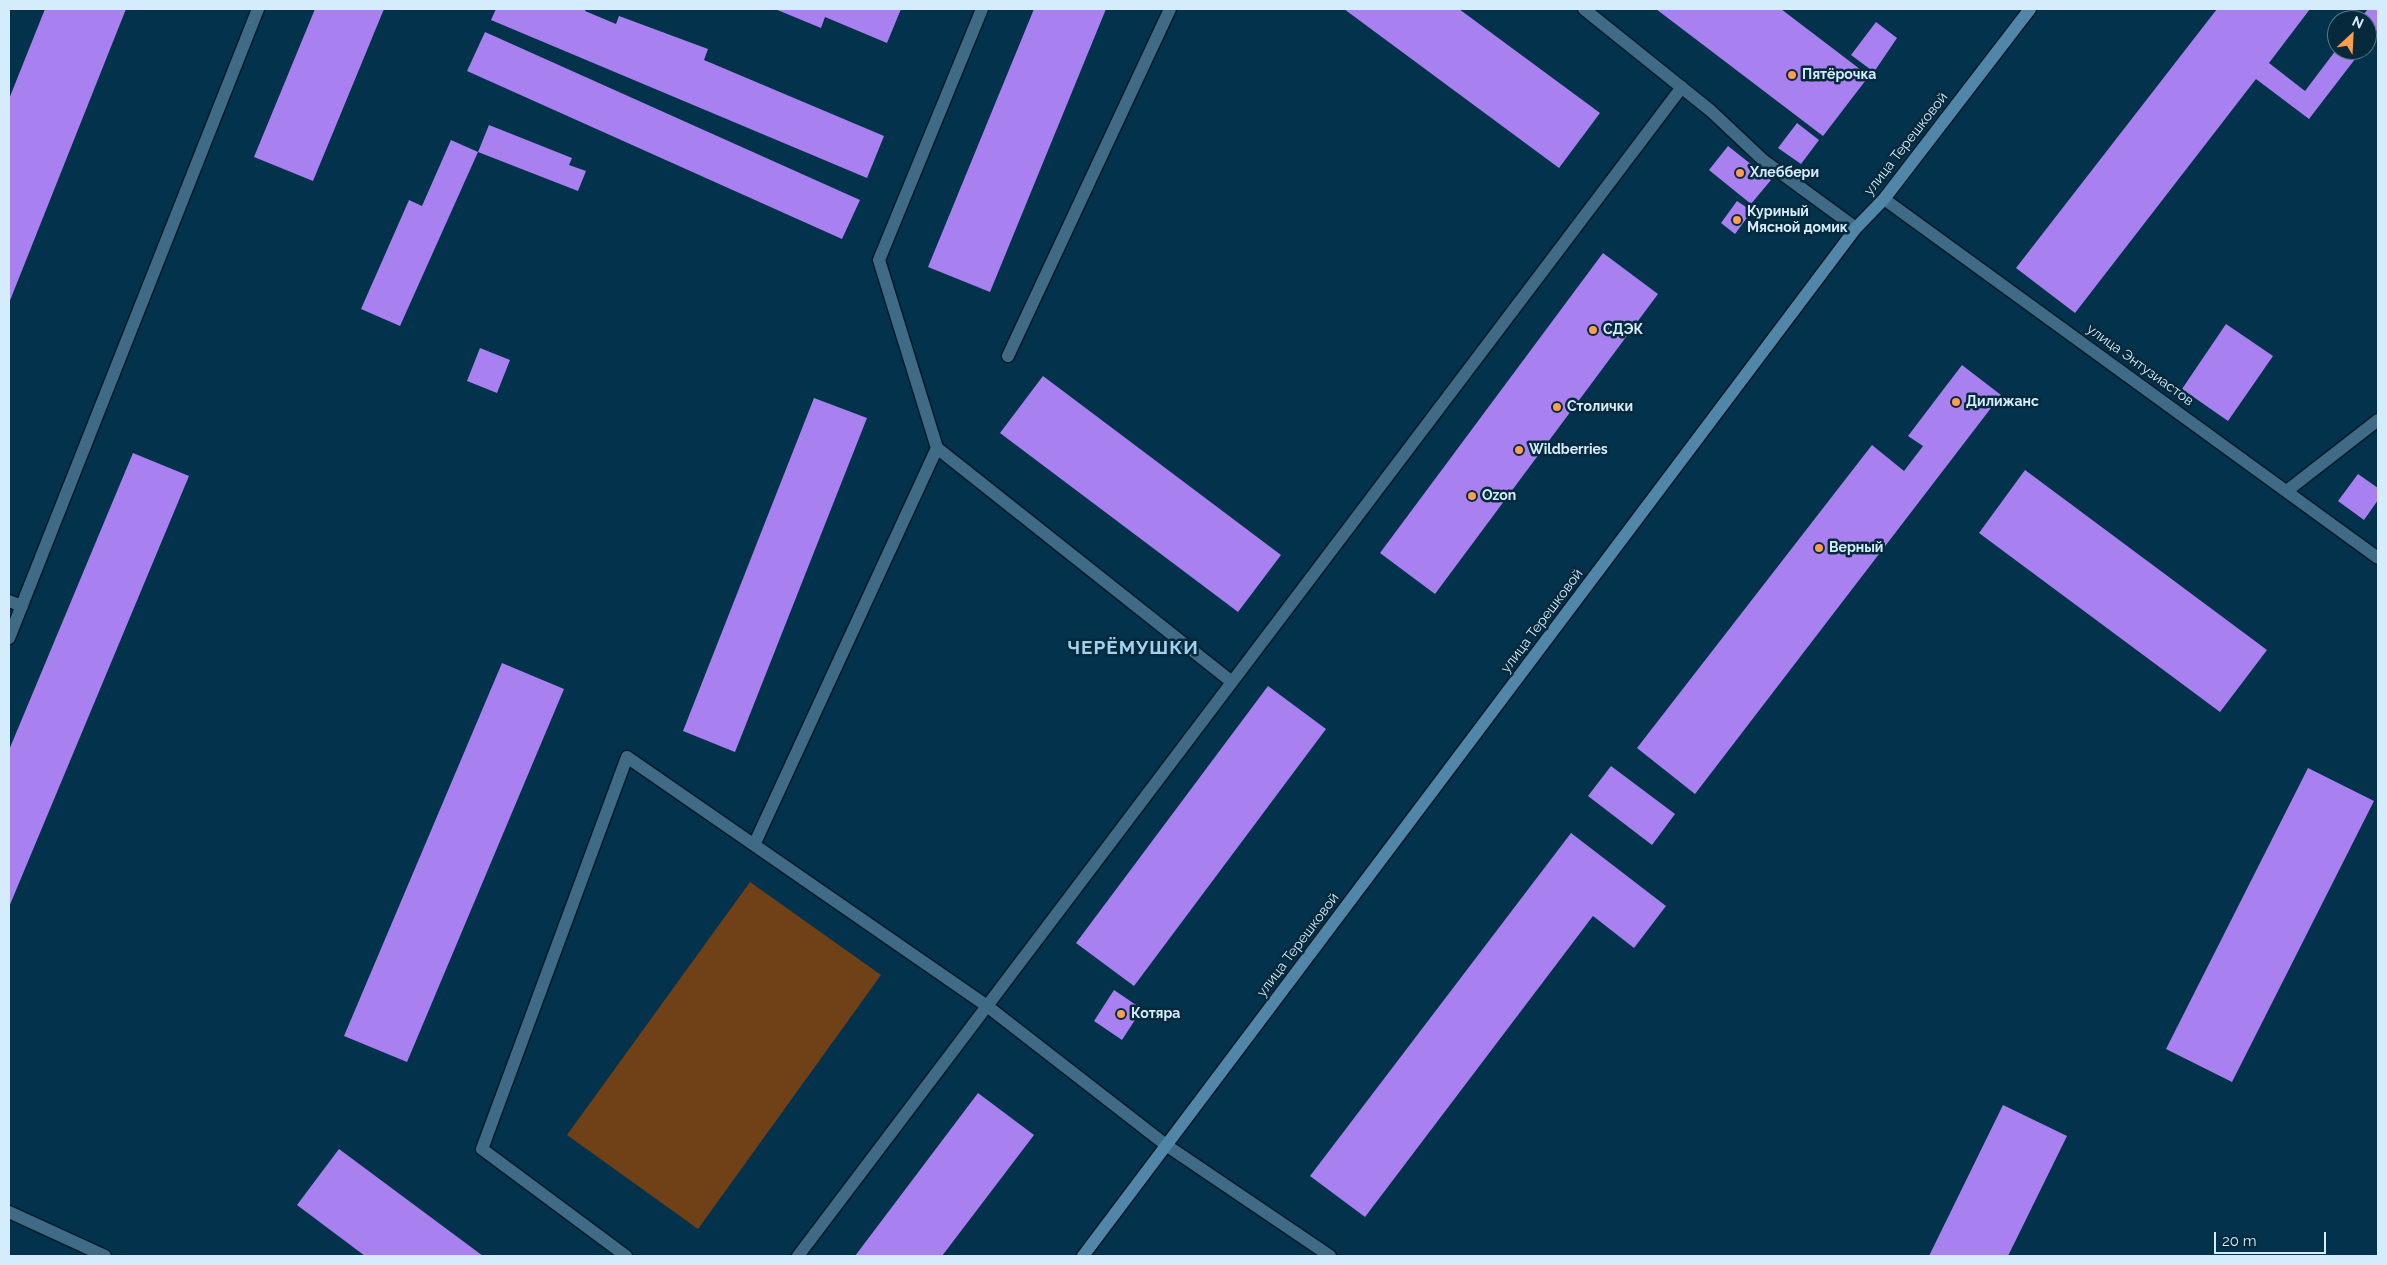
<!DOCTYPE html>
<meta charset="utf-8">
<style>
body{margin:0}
#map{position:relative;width:2387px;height:1265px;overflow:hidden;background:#03334c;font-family:Raleway,sans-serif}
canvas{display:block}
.frame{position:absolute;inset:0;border:10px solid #d5ecfc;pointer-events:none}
.north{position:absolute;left:2327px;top:10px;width:50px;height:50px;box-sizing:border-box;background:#06293c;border:1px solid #597789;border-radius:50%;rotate:25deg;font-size:14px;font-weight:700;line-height:20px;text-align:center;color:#d5ecfc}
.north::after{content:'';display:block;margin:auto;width:18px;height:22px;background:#fb9e50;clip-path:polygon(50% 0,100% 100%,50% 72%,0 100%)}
.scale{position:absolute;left:2214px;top:1232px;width:112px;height:22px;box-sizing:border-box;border:2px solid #d5ecfc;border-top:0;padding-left:6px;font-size:15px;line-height:18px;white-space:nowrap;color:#d5ecfc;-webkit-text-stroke:4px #06293c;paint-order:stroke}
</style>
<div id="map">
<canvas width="2387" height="1265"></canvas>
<div class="frame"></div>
<div class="north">N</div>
<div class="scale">20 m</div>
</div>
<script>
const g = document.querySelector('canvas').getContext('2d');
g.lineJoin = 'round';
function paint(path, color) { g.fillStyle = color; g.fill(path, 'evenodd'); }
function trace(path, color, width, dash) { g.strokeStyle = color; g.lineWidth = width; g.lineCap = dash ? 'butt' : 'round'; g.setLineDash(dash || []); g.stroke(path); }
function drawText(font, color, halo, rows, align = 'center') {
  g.font = font + ' Raleway,sans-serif'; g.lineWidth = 5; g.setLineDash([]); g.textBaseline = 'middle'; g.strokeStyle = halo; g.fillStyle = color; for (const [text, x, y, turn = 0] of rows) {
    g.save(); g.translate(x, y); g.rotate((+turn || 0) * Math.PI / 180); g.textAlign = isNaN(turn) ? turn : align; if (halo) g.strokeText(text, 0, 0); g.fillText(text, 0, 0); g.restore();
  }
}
const green = new Path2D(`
 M 750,882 L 881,975 L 698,1229 L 567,1135 Z`);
const building = new Path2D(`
 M 45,9 L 126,9 L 9,303 L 9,99 Z
 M 315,9 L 384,9 L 313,181 L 254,157 Z
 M 496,9 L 586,9 L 585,11 L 616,24 L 619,16 L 708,49 L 704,60 L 884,136 L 867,178 L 491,20 Z
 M 775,9 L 901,9 L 887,43 L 825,17 L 821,28 Z
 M 1034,9 L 1106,9 L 990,292 L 928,267 Z
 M 1344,9 L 1459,9 L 1600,113 L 1559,168 Z
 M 1656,9 L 1781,9 L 1869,76 L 1823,136 Z
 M 2217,9 L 2310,9 L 2269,63 L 2305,91 L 2336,50 L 2362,50 L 2309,119 L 2256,79 L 2075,313 L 2016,268 Z
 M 2368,9 L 2378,9 L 2378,29 L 2367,44 L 2367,20 L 2359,20 Z
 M 1876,22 L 1897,38 L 1874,72 L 1851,55 Z
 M 485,32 L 860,200 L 842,239 L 467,71 Z
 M 1797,123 L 1819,140 L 1801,164 L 1778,148 Z
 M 489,125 L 572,158 L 569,165 L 586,171 L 578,191 L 478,152 L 400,326 L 361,309 L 409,200 L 422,206 L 451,140 L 478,152 Z
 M 1728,146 L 1771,180 L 1751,204 L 1709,170 Z
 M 1737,201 L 1752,211 L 1735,234 L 1721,223 Z
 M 1603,253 L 1658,294 L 1435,594 L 1380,553 Z
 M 2226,324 L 2273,356 L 2228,421 L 2182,389 Z
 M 480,348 L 510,360 L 497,393 L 467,381 Z
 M 1962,365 L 2001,395 L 1695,794 L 1637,748 L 1872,445 L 1904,471 L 1923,446 L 1908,436 Z
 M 1043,376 L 1281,555 L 1238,612 L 1000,433 Z
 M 814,398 L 867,418 L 735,752 L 683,731 Z
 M 133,453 L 189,476 L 9,907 L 9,750 Z
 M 2025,470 L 2267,650 L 2220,712 L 1979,533 Z
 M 2358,474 L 2378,488 L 2378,500 L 2364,520 L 2338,501 Z
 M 502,663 L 564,689 L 407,1062 L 344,1036 Z
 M 1268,686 L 1326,729 L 1134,986 L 1076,943 Z
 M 1611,766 L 1675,814 L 1652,845 L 1588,796 Z
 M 2308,768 L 2374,801 L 2232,1082 L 2166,1049 Z
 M 1571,833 L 1666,906 L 1634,948 L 1593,916 L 1365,1217 L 1310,1176 Z
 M 1114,990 L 1142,1009 L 1122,1040 L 1094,1021 Z
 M 978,1093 L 1034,1135 L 942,1256 L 855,1256 Z
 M 2003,1105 L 2067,1136 L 2008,1256 L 1929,1256 Z
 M 339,1149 L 483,1256 L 365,1256 L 297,1205 Z`);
const service = new Path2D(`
 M 982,9 L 879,260 L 937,448 L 1232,682
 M 1584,9 L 1711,111 L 1763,160 L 1856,228
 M 1008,356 L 1170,9
 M 2288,490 L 2378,420
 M 9,601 L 22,606
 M 9,638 L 258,9
 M 754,845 L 937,448
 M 626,1256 L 482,1149 L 627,757 L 987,1006 L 1166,1145 L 1330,1256
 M 798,1256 L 1682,87`);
const minor = new Path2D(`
 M 1884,199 L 2378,558
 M 9,1212 L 105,1256`);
const secondary = new Path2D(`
 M 1083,1256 L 1856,228 L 1884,199 L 2030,9`);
const markers = [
 [1792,75,5,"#fb9e50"],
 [1740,173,5,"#fb9e50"],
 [1737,220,5,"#fb9e50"],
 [1593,330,5,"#fb9e50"],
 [1956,402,5,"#fb9e50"],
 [1557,407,5,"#fb9e50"],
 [1519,450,5,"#fb9e50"],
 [1472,496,5,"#fb9e50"],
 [1819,548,5,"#fb9e50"],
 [1121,1014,5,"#fb9e50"]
];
const poiNames = [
 ["Пятёрочка",1802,75],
 ["Хлеббери",1750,173],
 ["Куриный",1747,212],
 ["Мясной домик",1747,228],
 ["СДЭК",1603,330],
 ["Дилижанс",1966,402],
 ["Столички",1567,407],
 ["Wildberries",1529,450],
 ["Ozon",1482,496],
 ["Верный",1829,548],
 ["Котяра",1131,1014]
];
const streetNames = [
 ["улица Терешковой",1906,144,-52],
 ["улица Энтузиастов",2140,365,36],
 ["улица Терешковой",1542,621,-53],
 ["улица Терешковой",1298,945,-53]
];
const districtNames = [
 ["ЧЕРЁМУШКИ",1133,648]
];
paint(green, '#704017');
paint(building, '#a880f0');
trace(service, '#041a27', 15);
trace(minor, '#041a27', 15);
trace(secondary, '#041a27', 15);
trace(service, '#3f6b87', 12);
trace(minor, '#3f6b87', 12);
trace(secondary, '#5087a9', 12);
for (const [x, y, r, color] of markers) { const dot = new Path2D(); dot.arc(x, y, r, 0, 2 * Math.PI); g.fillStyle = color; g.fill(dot); trace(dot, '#06293c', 2); }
drawText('bold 14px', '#d5ecfc', '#06293c', poiNames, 'left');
drawText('14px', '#d5ecfc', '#06293c', streetNames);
g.letterSpacing = '1px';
drawText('bold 19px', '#a2d1f0', '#06293c', districtNames);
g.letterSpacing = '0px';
</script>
